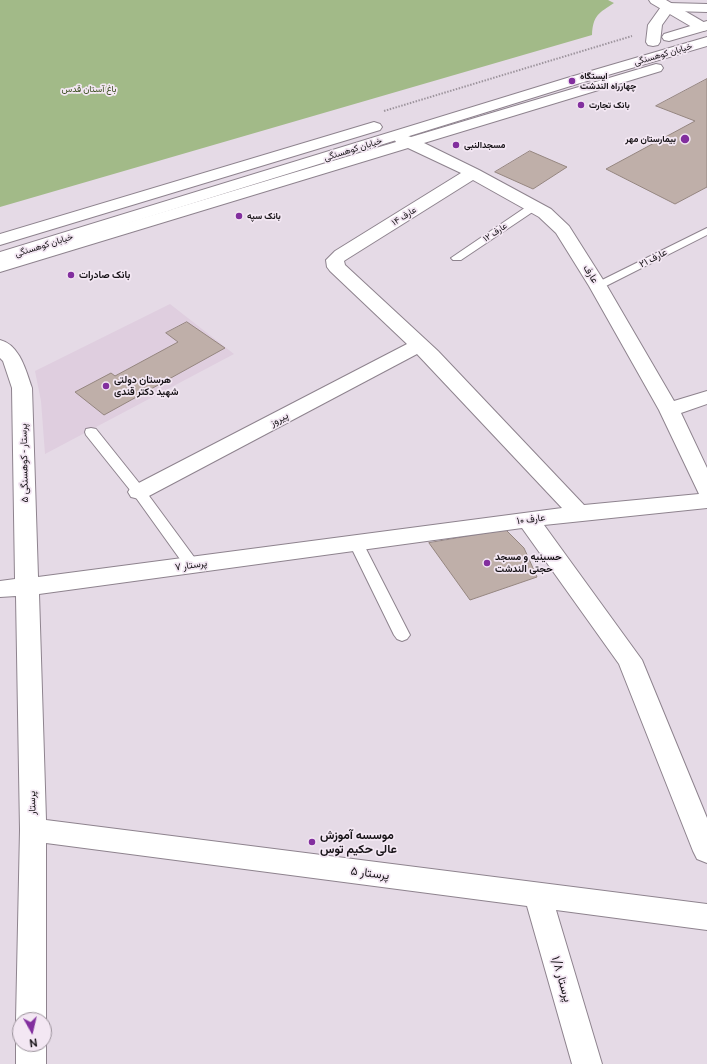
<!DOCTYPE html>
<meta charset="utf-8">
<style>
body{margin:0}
#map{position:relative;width:707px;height:1064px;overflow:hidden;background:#e5dae6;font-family:Ubuntu,sans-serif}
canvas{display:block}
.north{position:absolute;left:12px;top:1012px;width:40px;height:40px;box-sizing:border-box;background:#f3e7f3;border:1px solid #9a919a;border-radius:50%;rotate:172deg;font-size:11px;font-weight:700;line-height:16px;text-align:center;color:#151115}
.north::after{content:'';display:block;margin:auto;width:14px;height:18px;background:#822f9e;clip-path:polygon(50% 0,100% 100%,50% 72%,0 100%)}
</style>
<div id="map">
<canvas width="707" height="1064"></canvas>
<div class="north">N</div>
</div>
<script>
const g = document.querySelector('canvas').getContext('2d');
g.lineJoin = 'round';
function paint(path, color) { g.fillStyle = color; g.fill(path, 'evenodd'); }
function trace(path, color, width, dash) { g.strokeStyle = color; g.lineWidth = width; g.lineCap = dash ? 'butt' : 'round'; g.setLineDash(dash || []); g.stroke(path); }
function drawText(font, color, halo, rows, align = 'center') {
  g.font = font + ' Ubuntu,Vazirmatn,sans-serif'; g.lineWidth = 3.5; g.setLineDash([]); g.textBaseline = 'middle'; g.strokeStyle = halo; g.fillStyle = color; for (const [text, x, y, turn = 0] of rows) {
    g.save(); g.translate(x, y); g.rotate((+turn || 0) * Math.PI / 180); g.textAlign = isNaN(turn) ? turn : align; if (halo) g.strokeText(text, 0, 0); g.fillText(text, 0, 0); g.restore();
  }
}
const built = new Path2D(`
 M 170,304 L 234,354 L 45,454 L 41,401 L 35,371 Z`);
const green = new Path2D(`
 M 0,0 L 608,0 L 614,3 C 599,13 593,15 592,35 L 0,207 Z`);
const building = new Path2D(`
 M 707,79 L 707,187 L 675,204 L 606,169 L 695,121 L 656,106 Z
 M 530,151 L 567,167 L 533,189 L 495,172 Z
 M 187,322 L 225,348 L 104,415 L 75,392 L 111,373 L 115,376 L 178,342 L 166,333 Z
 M 506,530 L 524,548 L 537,577 L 470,600 L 429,543 Z`);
const path = new Path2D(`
 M 384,111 L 632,36`);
const service = new Path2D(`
 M 533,204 L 537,205 L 538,207 L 537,209 L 461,260 L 453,260 L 451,258 L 529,205 Z
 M 707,228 L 707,235 L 602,288 L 594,288 L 592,286 L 594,284 Z
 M 91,428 L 96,429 L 144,489 L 197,561 L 199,565 L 197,569 L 192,570 L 187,569 L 134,495 L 86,435 L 85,432 L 86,429 Z
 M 356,538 L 361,539 L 363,543 L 410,635 L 407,639 L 402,641 L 397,639 L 394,635 L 349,543 L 351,539 Z`);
const minor = new Path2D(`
 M 649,0 L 666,0 L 707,24 L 707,30 L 702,31 L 697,30 L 651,3 Z
 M 656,64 L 661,65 L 663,68 L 661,71 L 424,143 L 479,170 L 551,209 L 569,226 L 607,286 L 674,401 L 707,391 L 707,404 L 681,413 L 707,468 L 707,508 L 544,525 L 642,660 L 707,818 L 707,863 L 697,859 L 693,851 L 619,664 L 522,528 L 39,594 L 46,820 L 707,904 L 707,930 L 556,910 L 602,1064 L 572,1064 L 527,906 L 46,843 L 46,1020 L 44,1024 L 44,1020 L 20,1020 L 20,1029 L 16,1020 L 20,830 L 16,596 L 0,597 L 0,581 L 15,579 L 12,388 L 3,361 L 0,358 L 0,340 C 20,345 26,371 32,388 L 38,577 L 562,508 L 417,354 L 147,497 L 139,499 L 131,497 L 128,492 L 131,487 L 407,344 L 330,271 L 327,267 L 326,260 L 335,251 L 461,173 L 408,148 L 0,272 L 0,261 L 396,142 L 394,139 L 396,136 L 402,134 L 411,137 ZM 473,180 L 539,217 L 556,233 L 589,286 L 659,410 L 699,494 L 584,505 L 438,351 L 345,265 L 344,261 L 347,259 Z
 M 20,1035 L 20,1044 L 44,1044 L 44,1039 L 46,1044 L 46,1064 L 16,1064 L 16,1044 Z`);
const secondary = new Path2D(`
 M 668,3 L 707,4 L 707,12 L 672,11 L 662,25 L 660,42 L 658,45 L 653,46 L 648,45 L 646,42 L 648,25 L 663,4 Z
 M 707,21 L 707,30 L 669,41 L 664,40 L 662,37 L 664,34 Z
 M 707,37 L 707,46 L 577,84 L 0,263 L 0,252 L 567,78 Z
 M 374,122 L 380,124 L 382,127 L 380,130 L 0,245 L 0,234 Z`);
const markers = [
 [572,81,4,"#822f9e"],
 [581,105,4,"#822f9e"],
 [685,139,5,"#822f9e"],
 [456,145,4,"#822f9e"],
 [239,216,4,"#822f9e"],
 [71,275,4,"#822f9e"],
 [106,386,4,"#822f9e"],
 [487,563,4,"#822f9e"],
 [312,842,4,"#822f9e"]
];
const farStreetnames = [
 ["خیابان کوهسنگی",663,54,-16],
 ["خیابان کوهسنگی",353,149,-17],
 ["عارف ۱۴",404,216,-32],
 ["عارف ۱۲",495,232,-34],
 ["خیابان کوهسنگی",44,245,-17]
];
const farPoinames = [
 ["ایستگاه",580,76],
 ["چهارراه الندشت",580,86],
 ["بانک تجارت",589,105],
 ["بیمارستان مهر",676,139,"right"],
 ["مسجدالنبی",464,145],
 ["بانک سپه",247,216]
];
const farParknames = [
 ["باغ آستان قدس",89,89]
];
const streetNames = [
 ["عارف ۲۱",653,258,-27],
 ["عارف",591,274,58],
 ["پیروز",279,419,-28],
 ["پرستار - کوهسنگی ۵",24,463,-91],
 ["عارف ۱۰",531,519,-8],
 ["پرستار ۷",191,565,-8],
 ["پرستار",32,803,-91]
];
const poiNames = [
 ["بانک صادرات",79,275],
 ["هرستان دولتی",114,380],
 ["شهید دکتر قندی",114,392],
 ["حسینیه و مسجد",495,557],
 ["حجتی الندشت",495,569]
];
const nearPoinames = [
 ["موسسه آموزش",320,835],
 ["عالی حکیم توس",320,849]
];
const nearStreetnames = [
 ["پرستار ۵",370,873,7],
 ["پرستار ۱/۸",562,979,74]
];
paint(built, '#dfcedf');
paint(green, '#a2ba88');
paint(building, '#bfafa9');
trace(building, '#958680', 1);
trace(service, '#8e838e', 2);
trace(minor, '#8e838e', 2);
trace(secondary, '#8e838e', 2);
trace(path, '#9e959e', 2, [1.5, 1.5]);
paint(service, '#fff');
paint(minor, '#fff');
paint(secondary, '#fff');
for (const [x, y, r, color] of markers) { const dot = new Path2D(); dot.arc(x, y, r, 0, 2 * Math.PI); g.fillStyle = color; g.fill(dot); trace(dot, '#f3e7f3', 1.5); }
drawText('9px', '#151115', '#f3e7f3', farStreetnames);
drawText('bold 9px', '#151115', '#f3e7f3', farPoinames, 'left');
drawText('9px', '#334817', '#f3e7f3', farParknames);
drawText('10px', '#151115', '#f3e7f3', streetNames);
drawText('bold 10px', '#151115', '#f3e7f3', poiNames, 'left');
drawText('bold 12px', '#151115', '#f3e7f3', nearPoinames, 'left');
drawText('12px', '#151115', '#f3e7f3', nearStreetnames);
</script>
